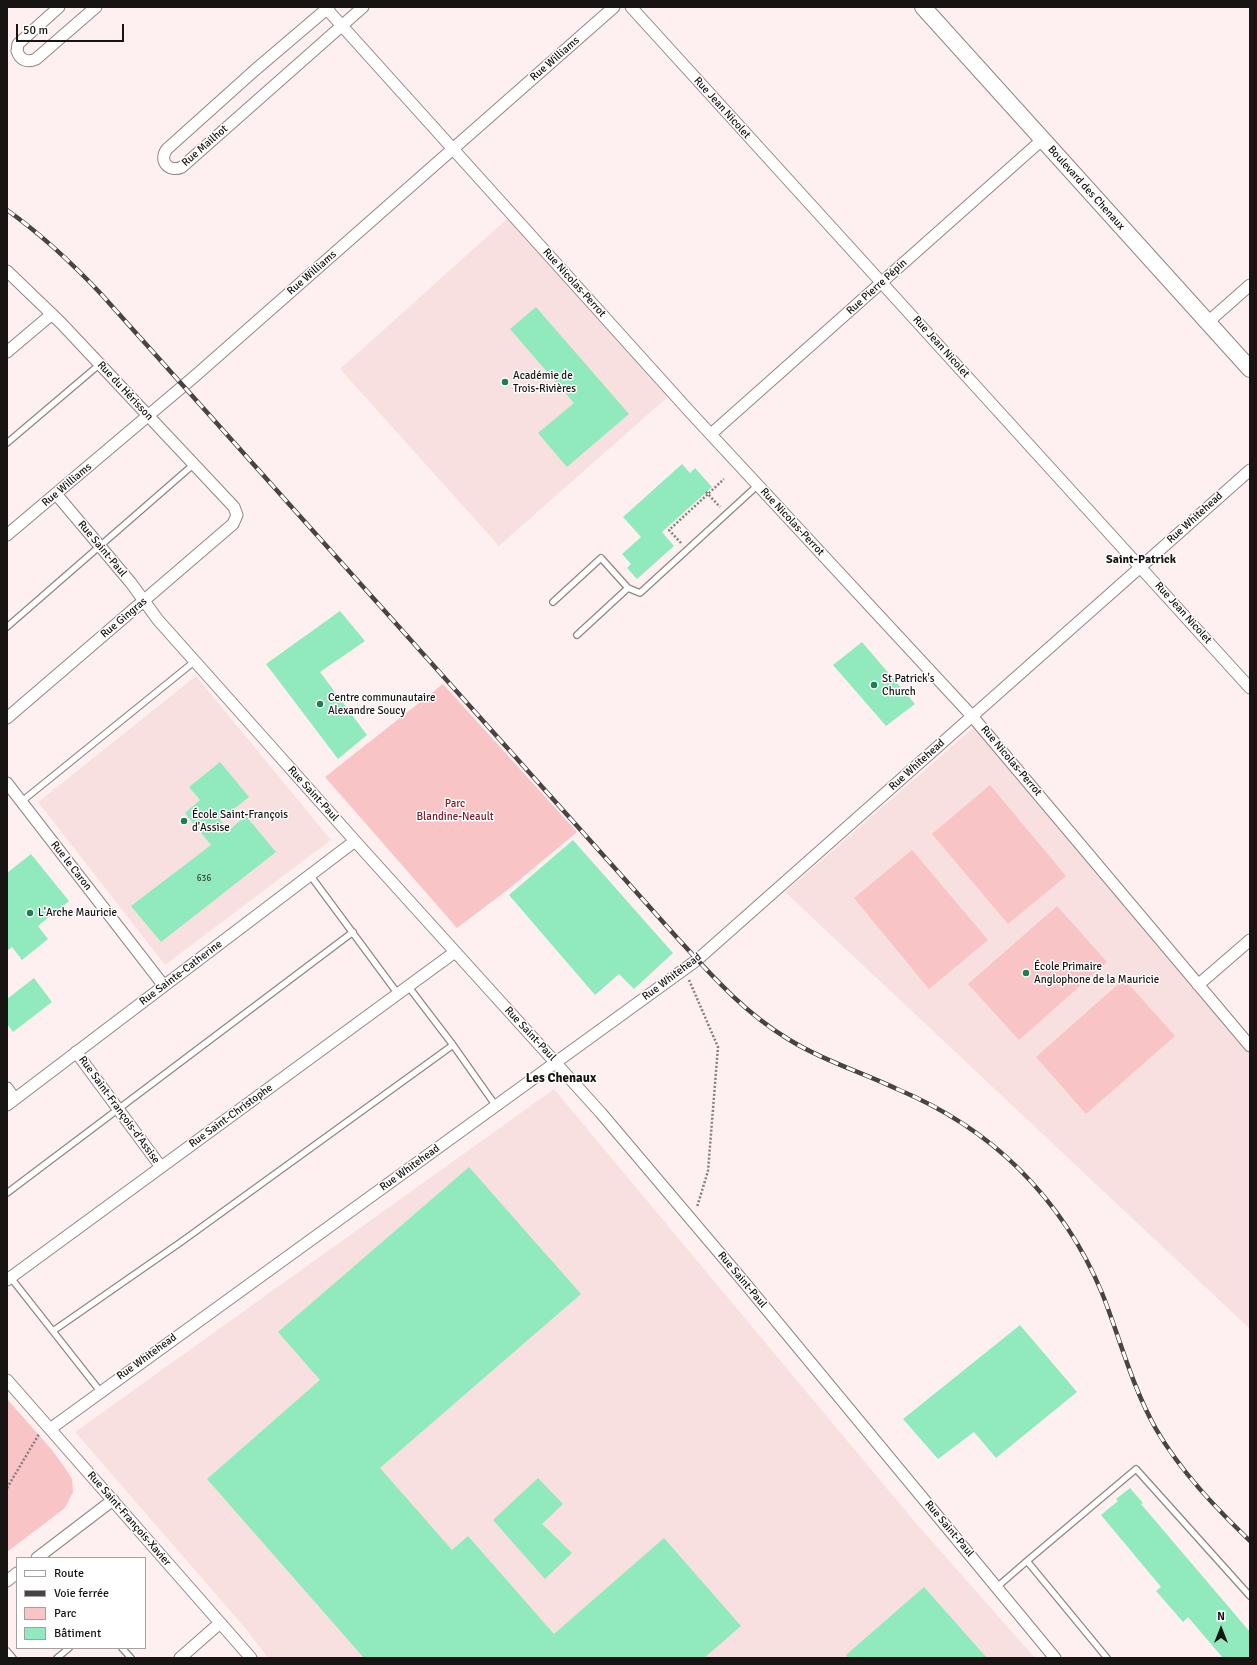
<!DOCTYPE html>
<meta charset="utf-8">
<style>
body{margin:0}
#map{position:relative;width:1257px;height:1665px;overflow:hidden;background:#fef0f0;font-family:Signika,sans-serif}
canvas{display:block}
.frame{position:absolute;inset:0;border:8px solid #191414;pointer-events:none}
.legend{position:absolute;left:16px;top:1557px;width:130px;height:92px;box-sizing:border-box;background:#fff;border:1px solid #a3a1a1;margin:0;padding:5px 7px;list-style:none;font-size:12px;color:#191414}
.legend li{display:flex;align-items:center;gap:8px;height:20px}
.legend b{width:20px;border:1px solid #a3a1a1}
.north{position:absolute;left:1201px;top:1609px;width:40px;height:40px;-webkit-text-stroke:3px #fff;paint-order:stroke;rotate:0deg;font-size:11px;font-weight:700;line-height:16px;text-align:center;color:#191414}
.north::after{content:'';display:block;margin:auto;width:14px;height:18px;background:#191414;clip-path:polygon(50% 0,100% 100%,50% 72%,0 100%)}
.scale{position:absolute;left:16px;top:24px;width:108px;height:18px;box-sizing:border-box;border:2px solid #191414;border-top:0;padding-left:5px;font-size:12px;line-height:14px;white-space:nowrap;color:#191414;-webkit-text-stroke:3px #fff;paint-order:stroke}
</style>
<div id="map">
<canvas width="1257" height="1665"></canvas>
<div class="frame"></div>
<ul class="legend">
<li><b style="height:5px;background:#fff"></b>Route</li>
<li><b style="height:5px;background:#4a4343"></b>Voie ferrée</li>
<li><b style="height:11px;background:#f8c4c5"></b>Parc</li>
<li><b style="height:11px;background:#90eabd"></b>Bâtiment</li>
</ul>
<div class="north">N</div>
<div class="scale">50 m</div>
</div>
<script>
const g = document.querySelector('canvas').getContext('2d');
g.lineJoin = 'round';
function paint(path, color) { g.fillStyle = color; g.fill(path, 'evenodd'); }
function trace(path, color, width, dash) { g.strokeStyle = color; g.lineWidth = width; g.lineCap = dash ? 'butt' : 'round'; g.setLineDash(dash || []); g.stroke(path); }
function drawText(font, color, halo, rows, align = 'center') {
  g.font = font + ' Signika,sans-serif'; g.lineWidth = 3; g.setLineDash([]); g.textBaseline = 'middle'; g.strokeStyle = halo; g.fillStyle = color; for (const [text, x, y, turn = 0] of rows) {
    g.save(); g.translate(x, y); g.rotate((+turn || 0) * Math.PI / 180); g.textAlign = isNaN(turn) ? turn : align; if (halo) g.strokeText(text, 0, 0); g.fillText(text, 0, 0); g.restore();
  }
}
const built = new Path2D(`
 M 509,217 L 670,395 L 499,546 L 340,369 Z
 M 196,676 L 331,840 L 165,965 L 38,802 Z
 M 974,727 L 1250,1053 L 1250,1329 L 785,892 Z
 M 554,1089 L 915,1522 L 1035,1658 L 268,1658 L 245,1628 L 75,1432 Z`);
const green = new Path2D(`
 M 443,684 L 577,832 L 506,891 L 457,928 L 325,777 Z
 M 990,785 L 1066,876 L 1008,924 L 932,834 Z
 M 912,850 L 988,940 L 929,989 L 854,898 Z
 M 1057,906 L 1107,962 L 1019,1040 L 968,984 Z
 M 1124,979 L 1175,1036 L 1086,1114 L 1036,1057 Z
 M 7,1399 L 52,1450 L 65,1468 L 72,1479 L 73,1492 L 65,1508 L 7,1552 Z`);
const building = new Path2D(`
 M 536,307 L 629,414 L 567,467 L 538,433 L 574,403 L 510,329 Z
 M 682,464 L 690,473 L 695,468 L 712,487 L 662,532 L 674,546 L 637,579 L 627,568 L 631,564 L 622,554 L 641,537 L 623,517 Z
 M 340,611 L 365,641 L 320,672 L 367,735 L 338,759 L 266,664 Z
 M 862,642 L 915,704 L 886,726 L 833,665 Z
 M 220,762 L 249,797 L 220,820 L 229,830 L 246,816 L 276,852 L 161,942 L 131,906 L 211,845 L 185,813 L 200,800 L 189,787 Z
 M 573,840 L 673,953 L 634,989 L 619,974 L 595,995 L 509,895 Z
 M 31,854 L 69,901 L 38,926 L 48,939 L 22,960 L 12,947 L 7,951 L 7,873 Z
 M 34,978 L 52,1002 L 13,1032 L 7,1024 L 7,999 Z
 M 469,1167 L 581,1294 L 380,1468 L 452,1550 L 468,1536 L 554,1634 L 664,1538 L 741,1626 L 704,1658 L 364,1658 L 207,1479 L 320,1380 L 278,1332 Z
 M 1020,1325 L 1077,1392 L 996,1458 L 974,1432 L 938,1459 L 903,1419 Z
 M 538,1478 L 563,1504 L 542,1524 L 572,1553 L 545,1579 L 493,1520 Z
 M 1130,1488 L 1143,1503 L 1141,1504 L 1250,1632 L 1250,1658 L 1223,1658 L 1188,1617 L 1183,1622 L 1156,1591 L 1161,1587 L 1101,1515 L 1118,1501 L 1116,1499 Z
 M 924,1587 L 987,1658 L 848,1658 L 846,1655 Z`);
const path = new Path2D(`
 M 706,492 L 708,494 L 724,479
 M 681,543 L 669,530 L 708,494 L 720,507
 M 689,980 L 718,1047 L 708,1171 L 697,1207
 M 7,1488 L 39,1434`);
const lane = new Path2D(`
 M 7,443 L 100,364
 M 553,602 L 601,558 L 628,588 L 640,593 L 758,485
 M 7,627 L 194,464
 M 577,635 L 628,588
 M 21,802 L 195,661
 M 310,875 L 398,994
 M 408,986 L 453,1045 L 496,1106
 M 7,1193 L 353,932
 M 11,1278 L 100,1391
 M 53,1331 L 181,1242 L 453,1045
 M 1027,1561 L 1136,1469 L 1250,1596
 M 997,1587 L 1027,1561 L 1107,1658
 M 122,1648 L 131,1658
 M 7,1651 L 13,1658
 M 57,1658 L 69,1648`);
const street = new Path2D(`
 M 59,7 L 18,44 L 17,51 C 20,60 27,63 36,59 L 96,7
 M 325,7 L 690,412 L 972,716 L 1250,1046
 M 329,7 L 255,70 L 167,149 C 158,161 169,173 182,167 L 363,7
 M 631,7 L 1250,688
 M 7,271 L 61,323 L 234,507 L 237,515 L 233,524 L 7,718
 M 1208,322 L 1250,285
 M 7,352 L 52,314
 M 711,434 L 1043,139
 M 56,494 L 131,583 L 158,620 L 364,851 L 601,1113 L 744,1282 L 1055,1658
 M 7,535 L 195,376 L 614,7
 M 7,783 L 164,986
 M 1198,985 L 1250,940
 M 76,1052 L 161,1167
 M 7,1088 L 15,1099
 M 7,1105 L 355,841
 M 7,1280 L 455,952
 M 7,1380 L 251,1658
 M 50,1429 L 697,960 L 1250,470
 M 37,1558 L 113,1500
 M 7,1581 L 17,1573
 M 180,1658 L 220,1623`);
const secondary = new Path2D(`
 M 923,7 L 1250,369`);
const rail = new Path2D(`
 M 7,210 C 42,235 73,264 102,295 L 680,941 C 713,977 745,1013 788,1039 C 822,1060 861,1072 897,1089 C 942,1108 984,1134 1019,1169 C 1054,1204 1083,1247 1102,1293 C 1120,1338 1132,1387 1156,1429 C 1181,1472 1215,1507 1250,1541`);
const markers = [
 [505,382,4,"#1c7e57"],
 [874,685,4,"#1c7e57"],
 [320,704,4,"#1c7e57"],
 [184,821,4,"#1c7e57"],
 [30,913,4,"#1c7e57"],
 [1026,973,4,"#1c7e57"]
];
const numberNames = [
 ["636",204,879]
];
const streetNames = [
 ["Rue Williams",555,59,-41],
 ["Rue Jean Nicolet",722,108,48],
 ["Rue Mailhot",205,146,-41],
 ["Boulevard des Chenaux",1086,188,48],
 ["Rue Williams",312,273,-41],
 ["Rue Nicolas-Perrot",574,283,48],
 ["Rue Pierre Pépin",877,287,-42],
 ["Rue Jean Nicolet",941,347,48],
 ["Rue du Hérisson",125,391,47],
 ["Rue Williams",67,485,-40],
 ["Rue Whitehead",1195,518,-42],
 ["Rue Nicolas-Perrot",792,522,47],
 ["Rue Saint-Paul",102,549,50],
 ["Rue Jean Nicolet",1183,613,48],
 ["Rue Gingras",124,618,-40],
 ["Rue Nicolas-Perrot",1011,761,50],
 ["Rue Whitehead",917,765,-42],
 ["Rue Saint-Paul",313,794,48],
 ["Rue le Caron",71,866,52],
 ["Rue Sainte-Catherine",181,973,-37],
 ["Rue Whitehead",672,977,-37],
 ["Rue Saint-Paul",530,1034,47],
 ["Rue Saint-François-d'Assise",119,1110,54],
 ["Rue Saint-Christophe",231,1116,-36],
 ["Rue Whitehead",410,1168,-36],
 ["Rue Saint-Paul",742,1280,50],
 ["Rue Whitehead",147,1357,-36],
 ["Rue Saint-François-Xavier",129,1519,49],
 ["Rue Saint-Paul",949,1529,50]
];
const poiNames = [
 ["Académie de",513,376],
 ["Trois-Rivières",513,389],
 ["St Patrick's",882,679],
 ["Church",882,692],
 ["Centre communautaire",328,698],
 ["Alexandre Soucy",328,711],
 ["École Saint-François",192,815],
 ["d'Assise",192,828],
 ["L'Arche Mauricie",38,913],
 ["École Primaire",1034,967],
 ["Anglophone de la Mauricie",1034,980]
];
const parkNames = [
 ["Parc",455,804],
 ["Blandine-Neault",455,817]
];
const neighbourhoodNames = [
 ["Saint-Patrick",1141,560]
];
const quarterNames = [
 ["Les Chenaux",561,1079]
];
paint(built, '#f9e0e0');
paint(green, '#f8c4c5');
paint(building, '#90eabd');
trace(lane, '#948585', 8);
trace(street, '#948585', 13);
trace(secondary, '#948585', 18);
trace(path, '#867d7d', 2.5, [2, 2]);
trace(lane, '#fff', 5.5);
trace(street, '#fff', 11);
trace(secondary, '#fff', 16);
trace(rail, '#4a4343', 4.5);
trace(rail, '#fff', 3, [9]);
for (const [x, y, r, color] of markers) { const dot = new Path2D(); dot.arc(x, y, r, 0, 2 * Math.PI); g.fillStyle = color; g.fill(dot); trace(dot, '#fff', 1.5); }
drawText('9px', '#374a3e', null, numberNames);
drawText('11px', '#191414', '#fff', streetNames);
drawText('11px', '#191414', '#fff', poiNames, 'left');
drawText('11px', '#81192c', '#fff', parkNames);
drawText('bold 12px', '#191414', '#fff', neighbourhoodNames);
drawText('bold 13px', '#191414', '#fff', quarterNames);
</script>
